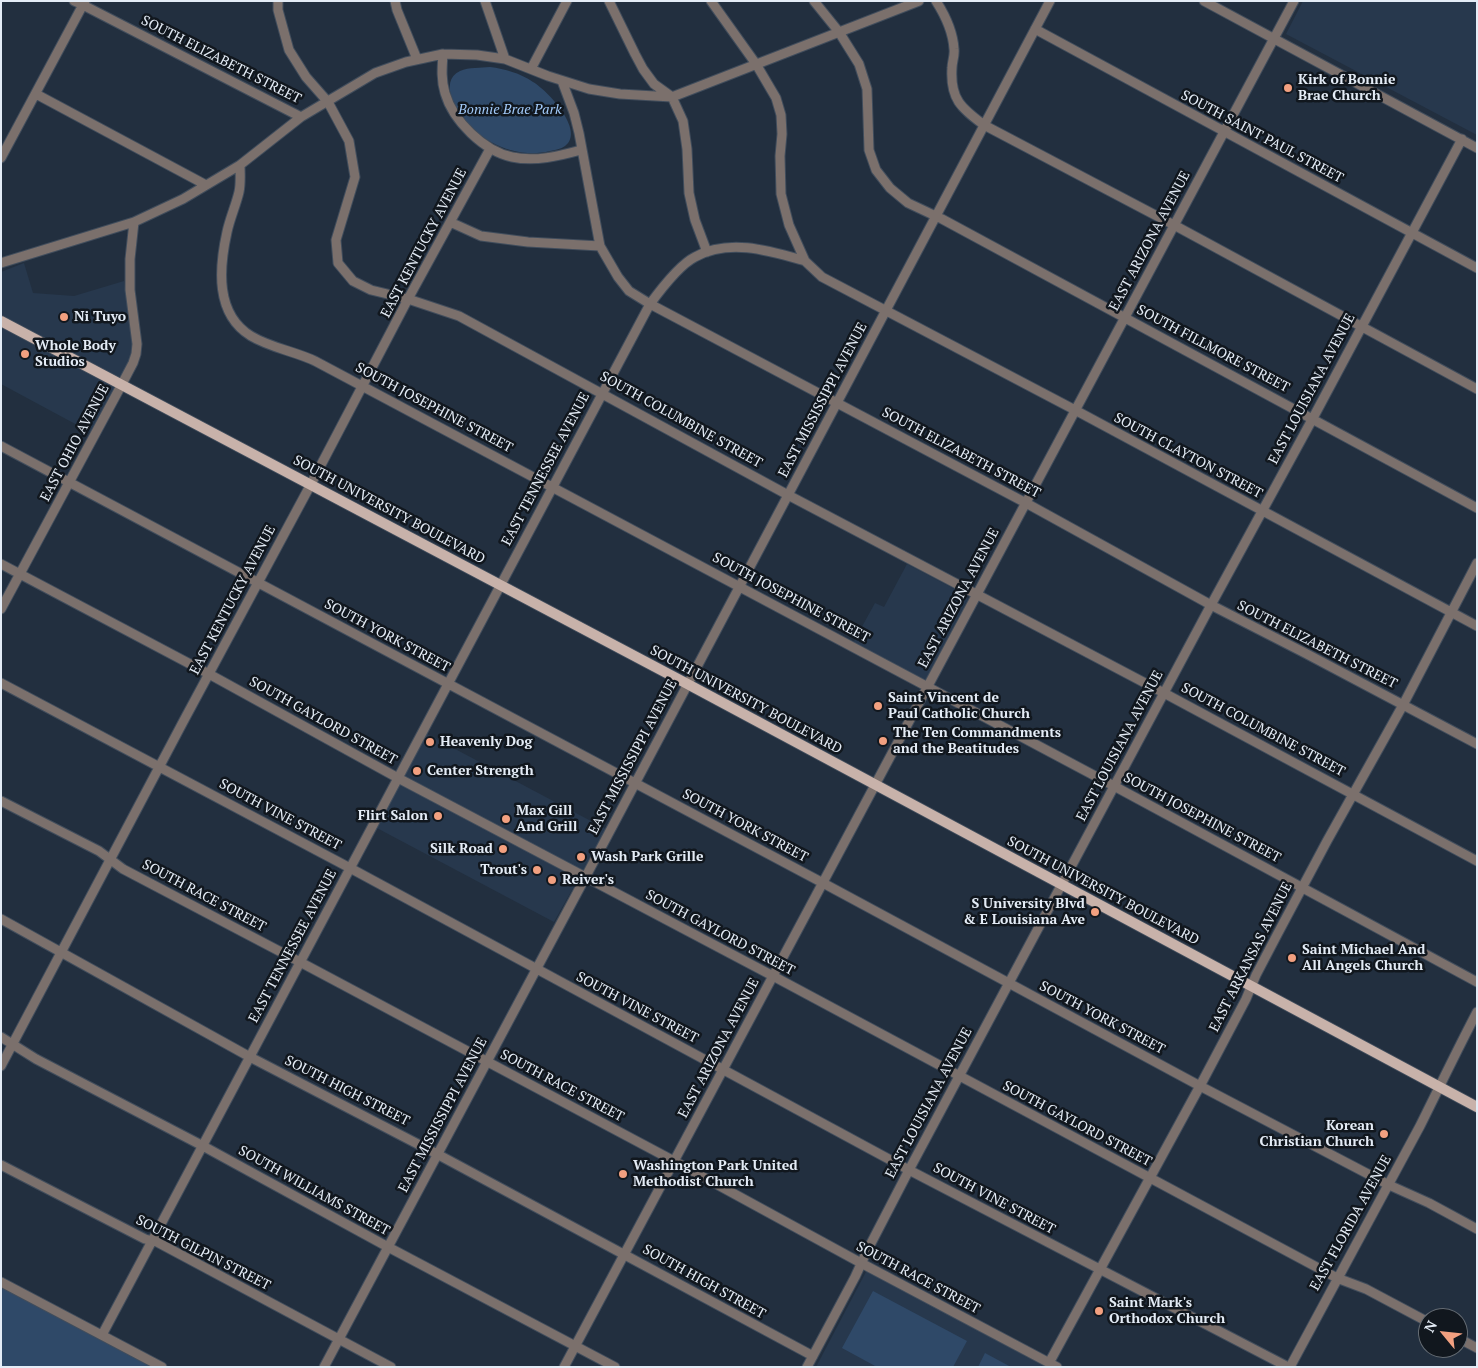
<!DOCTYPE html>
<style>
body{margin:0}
#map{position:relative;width:1478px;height:1368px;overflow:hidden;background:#222f3f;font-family:"PT Serif",serif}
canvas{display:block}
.frame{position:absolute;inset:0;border:2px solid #e4ecf6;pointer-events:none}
.north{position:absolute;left:1418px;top:1308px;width:50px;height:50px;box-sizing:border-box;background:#11171e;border:1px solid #656c74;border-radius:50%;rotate:298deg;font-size:14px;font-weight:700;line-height:20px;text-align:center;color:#e4ecf6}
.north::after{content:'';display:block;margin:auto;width:18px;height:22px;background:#f2a080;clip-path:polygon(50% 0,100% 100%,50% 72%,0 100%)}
</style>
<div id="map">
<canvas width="1478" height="1368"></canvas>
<div class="frame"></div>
<div class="north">N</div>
</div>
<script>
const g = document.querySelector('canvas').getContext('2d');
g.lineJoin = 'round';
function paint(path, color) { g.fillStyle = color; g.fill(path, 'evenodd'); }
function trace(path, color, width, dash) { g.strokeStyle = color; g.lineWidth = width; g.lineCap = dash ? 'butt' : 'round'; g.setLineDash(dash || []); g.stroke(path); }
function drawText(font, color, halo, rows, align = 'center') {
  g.font = font + ' "PT Serif",serif'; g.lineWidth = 5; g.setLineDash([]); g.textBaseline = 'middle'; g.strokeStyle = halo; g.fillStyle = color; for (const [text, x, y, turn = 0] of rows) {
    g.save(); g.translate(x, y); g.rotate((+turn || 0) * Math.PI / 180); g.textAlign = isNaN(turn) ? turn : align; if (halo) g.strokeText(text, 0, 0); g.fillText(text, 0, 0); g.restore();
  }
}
const built = new Path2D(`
 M 1303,1 L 1477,1 L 1477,135 L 1286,34 Z
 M 24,263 L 33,293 L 74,296 L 124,281 L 135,352 L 92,433 L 1,384 L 1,272 Z
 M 907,564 L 966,595 L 968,599 L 926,679 L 923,680 L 853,643 L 875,603 L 884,607 Z
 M 425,733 L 606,829 L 554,922 L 375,827 Z
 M 867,1270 L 1045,1367 L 816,1367 Z`);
const green = new Path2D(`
 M 490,67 C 505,69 520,73 533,82 C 547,90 586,131 565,146 C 561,149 555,150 550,151 C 531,156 509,152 491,142 C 484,138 476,133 470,126 C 458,115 437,82 460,71 C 469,67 481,68 490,67 Z
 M 1,1286 L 153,1367 L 1,1367 Z
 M 873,1291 L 967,1341 L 953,1367 L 877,1367 L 842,1348 Z
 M 985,1353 L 1011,1367 L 978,1367 Z`);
const minor = new Path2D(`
 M 74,1 L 83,5 L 301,117
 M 278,1 L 278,10 L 289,50 L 306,77 L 328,102 L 349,141 L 355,177 L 336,240 L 338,263 L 353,281 L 371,290 L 408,299 L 459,316 L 788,495 L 1164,693 L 1477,861
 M 395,1 L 397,10 L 417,59
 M 485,1 L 505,59
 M 609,1 L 635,54 L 643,69 L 654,84 L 672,97 L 683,121 L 687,149 L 689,193 L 695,220 L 707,252
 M 711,1 L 756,64 L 776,98 L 781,115 L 782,134 L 780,156 L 781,194 L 789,225 L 805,261 L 822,277 L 1075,410 L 1477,626
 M 814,1 L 839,32 L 859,64 L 867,89 L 869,150 L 876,170 L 890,188 L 908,203 L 942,219 L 1477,508
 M 936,1 C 945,15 953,32 954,49 C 955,55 952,62 952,68 C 950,99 961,108 984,125 L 1174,225 L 1477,389
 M 1204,1 L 1477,148
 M 1035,29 L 1477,268
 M 443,54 C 442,68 441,80 445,93 C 453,121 484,151 512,157 C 535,162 559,156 581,150
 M 531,69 L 567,1
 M 562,81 L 574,113 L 579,133 L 600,246 L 618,277 L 629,291 L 650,304 L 1026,503 L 1211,605 L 1305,653 L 1477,744
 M 36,94 L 206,185
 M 1,158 L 85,1
 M 240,165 C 240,173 241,183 239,192 C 236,205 230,218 227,232 C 219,268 215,314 251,336 C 271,348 294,351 315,361 L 1114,786 L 1477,982
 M 450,222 L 481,236 L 528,242 L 600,246
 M 1,263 L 134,222 L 183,199 L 240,165 L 301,117 L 375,73 L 406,62 L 443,54 L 477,55 L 505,59 L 548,76 L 589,89 L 620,94 L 672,97 L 919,1
 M 1,446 L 823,883 L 1200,1086 L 1389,1185 L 1429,1203 L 1477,1229
 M 1,564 L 209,674 L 398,778 L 773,976 L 1337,1278 L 1366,1289 L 1428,1322
 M 1,609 L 122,384 L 133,363 L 136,354 L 137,344 L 130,290 L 130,259 L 134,222
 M 1,683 L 350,868 L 909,1170 L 1288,1367
 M 1,801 L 99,851 L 123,869 L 300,962 L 674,1161 L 861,1263 L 1057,1367
 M 1,919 L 250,1057 L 437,1154 L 813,1356
 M 1,1037 L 36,1059 L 203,1146 L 388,1247 L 615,1367
 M 1,1066 L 183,722 L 311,484 L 408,299 L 490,149
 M 1,1165 L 145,1239 L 157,1242 L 391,1367
 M 1,1282 L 162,1367
 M 102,1335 L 650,304 C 661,289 679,265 695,257 C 730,238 770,251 805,261
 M 1458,1338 L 1477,1348
 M 1049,1363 L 1200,1086 L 1246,999 L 1256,975 L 1278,933 L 1327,841 L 1403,705 L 1477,563
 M 324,1367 L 585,878 L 1050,1
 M 564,1367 L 1294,1
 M 807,1367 L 855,1277 L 866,1253 L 909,1170 L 1211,605 L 1313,418 L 1462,139
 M 1290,1367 L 1420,1126 C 1439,1088 1457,1050 1477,1012`);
const major = new Path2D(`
 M 1,321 L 695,688 L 1477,1107`);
const markers = [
 [1288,88,5,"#f2a080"],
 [64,317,5,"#f2a080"],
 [25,354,5,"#f2a080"],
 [878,706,5,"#f2a080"],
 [883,741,5,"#f2a080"],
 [430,742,5,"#f2a080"],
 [417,771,5,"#f2a080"],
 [438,816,5,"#f2a080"],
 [506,819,5,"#f2a080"],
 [503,849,5,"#f2a080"],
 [581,857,5,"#f2a080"],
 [537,870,5,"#f2a080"],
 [552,880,5,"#f2a080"],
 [1095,912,5,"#f2a080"],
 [1292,958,5,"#f2a080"],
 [1384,1134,5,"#f2a080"],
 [623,1174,5,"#f2a080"],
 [1099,1311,5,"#f2a080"]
];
const streetNames = [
 ["SOUTH ELIZABETH STREET",221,60,27],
 ["SOUTH SAINT PAUL STREET",1262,137,28],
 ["EAST ARIZONA AVENUE",1150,241,-62],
 ["EAST KENTUCKY AVENUE",424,243,-62],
 ["SOUTH FILLMORE STREET",1213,349,28],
 ["EAST LOUISIANA AVENUE",1312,389,-62],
 ["EAST MISSISSIPPI AVENUE",823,400,-62],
 ["SOUTH JOSEPHINE STREET",434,408,28],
 ["SOUTH COLUMBINE STREET",681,420,29],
 ["EAST OHIO AVENUE",75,443,-62],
 ["SOUTH ELIZABETH STREET",961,453,28],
 ["SOUTH CLAYTON STREET",1188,456,28],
 ["EAST TENNESSEE AVENUE",546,469,-62],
 ["SOUTH UNIVERSITY BOULEVARD",389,510,28],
 ["SOUTH JOSEPHINE STREET",791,598,28],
 ["EAST ARIZONA AVENUE",959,598,-62],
 ["EAST KENTUCKY AVENUE",233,600,-62],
 ["SOUTH YORK STREET",387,636,28],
 ["SOUTH ELIZABETH STREET",1317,645,27],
 ["SOUTH UNIVERSITY BOULEVARD",746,700,28],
 ["SOUTH GAYLORD STREET",323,721,29],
 ["SOUTH COLUMBINE STREET",1263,730,28],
 ["EAST LOUISIANA AVENUE",1120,746,-62],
 ["EAST MISSISSIPPI AVENUE",633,757,-62],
 ["SOUTH VINE STREET",280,815,28],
 ["SOUTH JOSEPHINE STREET",1202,818,28],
 ["SOUTH YORK STREET",745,826,28],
 ["SOUTH UNIVERSITY BOULEVARD",1103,891,28],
 ["SOUTH RACE STREET",204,896,28],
 ["SOUTH GAYLORD STREET",720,933,28],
 ["EAST TENNESSEE AVENUE",293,946,-62],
 ["EAST ARKANSAS AVENUE",1251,957,-63],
 ["SOUTH VINE STREET",637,1008,28],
 ["SOUTH YORK STREET",1102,1018,28],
 ["EAST ARIZONA AVENUE",719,1048,-62],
 ["SOUTH RACE STREET",562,1086,28],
 ["SOUTH HIGH STREET",347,1091,27],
 ["EAST LOUISIANA AVENUE",929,1103,-62],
 ["EAST MISSISSIPPI AVENUE",443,1115,-62],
 ["SOUTH GAYLORD STREET",1077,1124,28],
 ["SOUTH WILLIAMS STREET",314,1191,29],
 ["SOUTH VINE STREET",994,1199,28],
 ["EAST FLORIDA AVENUE",1351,1223,-61],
 ["SOUTH GILPIN STREET",203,1253,27],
 ["SOUTH RACE STREET",918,1278,28],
 ["SOUTH HIGH STREET",704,1282,29]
];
const poiNames = [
 ["Kirk of Bonnie",1298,80],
 ["Brae Church",1298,96],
 ["Ni Tuyo",74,317],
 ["Whole Body",35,346],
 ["Studios",35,362],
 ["Saint Vincent de",888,698],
 ["Paul Catholic Church",888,714],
 ["The Ten Commandments",893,733],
 ["and the Beatitudes",893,749],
 ["Heavenly Dog",440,742],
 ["Center Strength",427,771],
 ["Max Gill",516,811],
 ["And Grill",516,827],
 ["Flirt Salon",428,816,"right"],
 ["Silk Road",493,849,"right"],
 ["Wash Park Grille",591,857],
 ["Trout's",527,870,"right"],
 ["Reiver's",562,880],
 ["S University Blvd",1085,904,"right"],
 ["& E Louisiana Ave",1085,920,"right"],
 ["Saint Michael And",1302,950],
 ["All Angels Church",1302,966],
 ["Korean",1374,1126,"right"],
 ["Christian Church",1374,1142,"right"],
 ["Washington Park United",633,1166],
 ["Methodist Church",633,1182],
 ["Saint Mark's",1109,1303],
 ["Orthodox Church",1109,1319]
];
const parkNames = [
 ["Bonnie Brae Park",510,110]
];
paint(built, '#27384d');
paint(green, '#2f4968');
trace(minor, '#414d5c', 11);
trace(major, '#414d5c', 12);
trace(minor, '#7b706c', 9);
trace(major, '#c8b2aa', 10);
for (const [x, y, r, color] of markers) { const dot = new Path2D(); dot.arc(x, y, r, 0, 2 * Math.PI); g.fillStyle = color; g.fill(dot); trace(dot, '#11171e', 2); }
drawText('14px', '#e4ecf6', '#11171e', streetNames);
drawText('bold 14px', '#e4ecf6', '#11171e', poiNames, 'left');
drawText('italic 14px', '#a2caf9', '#11171e', parkNames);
</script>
